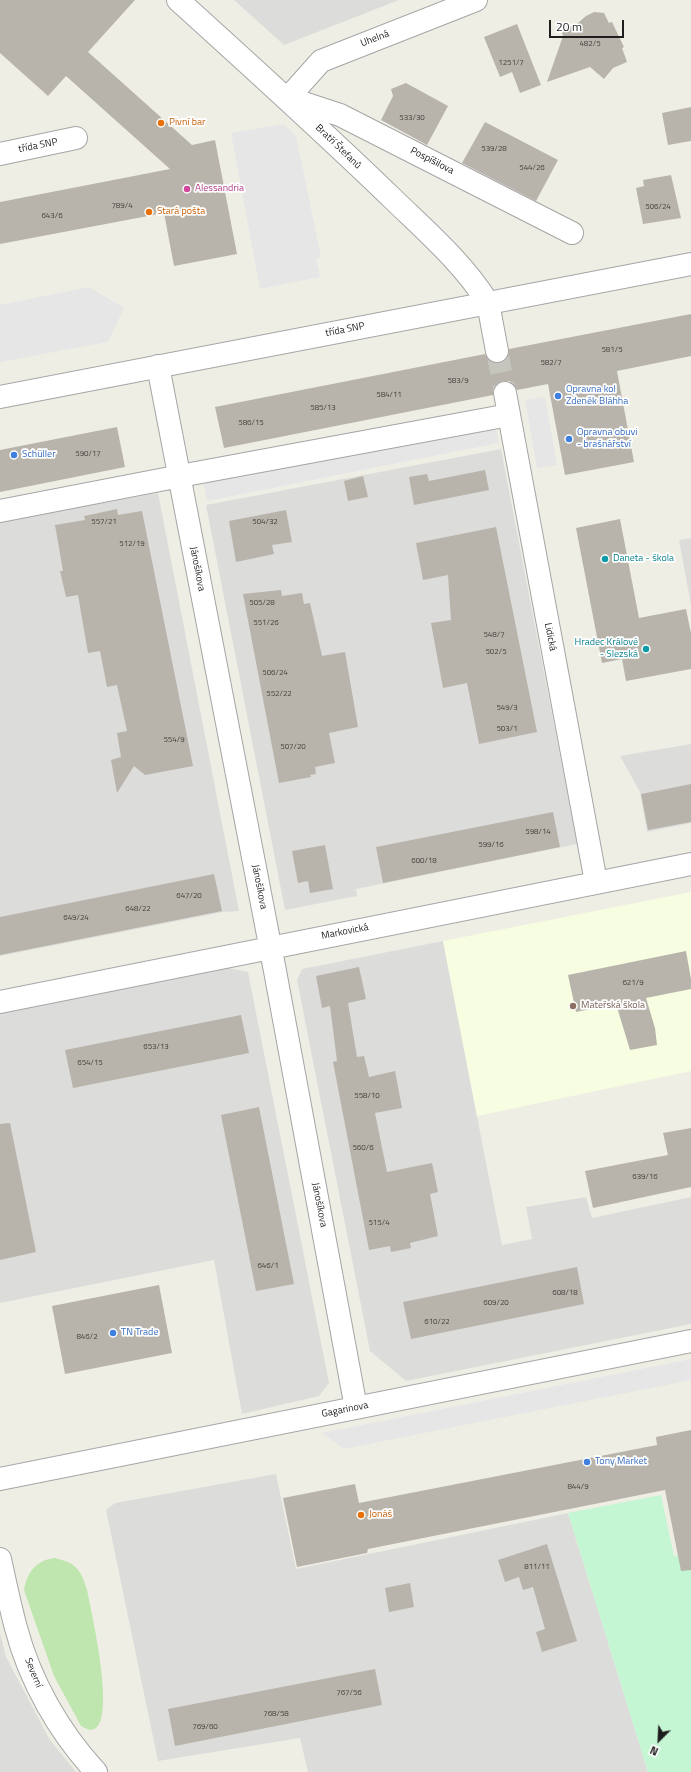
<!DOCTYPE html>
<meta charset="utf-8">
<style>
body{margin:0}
#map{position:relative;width:691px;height:1772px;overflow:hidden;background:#efeee5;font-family:"Titillium Web",sans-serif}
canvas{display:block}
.north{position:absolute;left:639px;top:1720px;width:40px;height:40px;-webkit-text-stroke:3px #fff;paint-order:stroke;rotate:204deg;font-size:11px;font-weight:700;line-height:16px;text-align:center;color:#1e1e1e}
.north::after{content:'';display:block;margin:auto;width:14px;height:18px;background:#1e1e1e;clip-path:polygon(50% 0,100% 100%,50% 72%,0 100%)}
.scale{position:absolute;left:549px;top:20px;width:75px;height:18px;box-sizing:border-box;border:2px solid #1e1e1e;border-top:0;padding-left:5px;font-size:12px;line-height:14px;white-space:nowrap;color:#1e1e1e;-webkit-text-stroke:3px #fff;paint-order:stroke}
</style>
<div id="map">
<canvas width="691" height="1772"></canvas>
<div class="north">N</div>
<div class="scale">20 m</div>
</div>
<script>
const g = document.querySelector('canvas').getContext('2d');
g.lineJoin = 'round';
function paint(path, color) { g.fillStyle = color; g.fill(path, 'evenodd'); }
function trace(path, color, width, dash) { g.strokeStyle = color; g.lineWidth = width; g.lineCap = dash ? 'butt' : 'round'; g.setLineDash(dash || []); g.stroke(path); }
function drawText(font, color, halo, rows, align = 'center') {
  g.font = font + ' "Titillium Web",sans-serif'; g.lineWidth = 3.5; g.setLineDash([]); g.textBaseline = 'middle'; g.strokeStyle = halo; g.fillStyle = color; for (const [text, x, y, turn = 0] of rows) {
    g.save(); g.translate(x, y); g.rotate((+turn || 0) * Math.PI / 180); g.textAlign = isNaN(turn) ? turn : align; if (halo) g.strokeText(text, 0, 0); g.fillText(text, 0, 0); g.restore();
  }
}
const residential = new Path2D(`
 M 234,0 L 399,0 L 284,45 Z
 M 501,449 L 577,844 L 356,889 L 357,896 L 285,910 L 206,505 Z
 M 158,493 L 239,911 L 223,912 L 0,956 L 0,522 Z
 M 691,538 L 691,605 L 679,540 Z
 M 691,744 L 691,823 L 647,832 L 640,792 L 620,756 Z
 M 443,941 L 502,1245 L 532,1239 L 526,1207 L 586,1197 L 592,1218 L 691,1197 L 691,1324 L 406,1381 L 370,1351 L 297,980 L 302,969 Z
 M 229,968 L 248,972 L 329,1383 L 319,1396 L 242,1414 L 214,1260 L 0,1303 L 0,1014 Z
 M 276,1474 L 296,1569 L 568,1513 L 648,1772 L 308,1772 L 300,1738 L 158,1761 L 106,1510 L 115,1503 Z
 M 0,1633 L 6,1657 L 50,1740 L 76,1772 L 0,1772 Z`);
const education = new Path2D(`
 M 691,892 L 691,1071 L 477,1116 L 443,941 Z`);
const grass = new Path2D(`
 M 54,1558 C 75,1562 81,1569 87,1590 C 89,1602 126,1755 81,1726 L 54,1676 L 24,1590 C 27,1573 35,1561 54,1558 Z`);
const park = new Path2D(`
 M 661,1495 L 674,1556 L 691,1553 L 691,1772 L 648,1772 L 568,1513 Z`);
const parking = new Path2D(`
 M 283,124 L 296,136 L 321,257 L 316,259 L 320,277 L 260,289 L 231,133 Z
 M 89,287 L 124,308 L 108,342 L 0,362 L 0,305 Z
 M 545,397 L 557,465 L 537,468 L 525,400 Z
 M 495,424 L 499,443 L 207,501 L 203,481 Z
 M 691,1359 L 691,1380 L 344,1449 L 322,1433 Z`);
const building = new Path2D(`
 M 0,0 L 135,0 L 88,52 L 192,145 L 215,140 L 237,254 L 174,266 L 164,213 L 0,244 L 0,202 L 170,169 L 66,76 L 48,96 L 0,53 Z
 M 594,12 L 604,13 L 609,23 L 612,22 L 624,47 L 622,48 L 627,62 L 613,68 L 604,79 L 590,67 L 547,82 L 563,36 L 561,30 L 577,24 L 586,16 Z
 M 517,24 L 541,85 L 520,93 L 512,72 L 500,77 L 484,37 Z
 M 406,83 L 448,106 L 427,145 L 381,120 L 393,96 L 391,89 Z
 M 691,107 L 691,141 L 668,145 L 662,113 Z
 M 485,122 L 558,160 L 536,201 L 462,163 Z
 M 671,175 L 681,218 L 643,224 L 636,188 L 644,186 L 643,180 Z
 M 691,314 L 691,356 L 617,371 L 634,462 L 565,475 L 548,384 L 517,390 L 514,385 L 510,381 L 503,381 L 497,384 L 493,389 L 493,395 L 224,448 L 215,407 L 485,354 L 488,359 L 492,363 L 500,363 L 505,360 L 509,356 L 509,349 Z
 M 117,427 L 125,467 L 0,492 L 0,450 Z
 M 485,470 L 489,490 L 414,505 L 409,477 L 427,474 L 429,481 Z
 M 363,476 L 368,497 L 348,501 L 344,481 Z
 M 117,509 L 118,515 L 142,511 L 193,766 L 145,775 L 134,766 L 117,793 L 111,760 L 121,757 L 117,733 L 127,731 L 117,685 L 107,687 L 100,651 L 88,653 L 78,595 L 66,597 L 60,571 L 63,571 L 55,525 L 85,520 L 84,516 Z
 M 286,510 L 292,542 L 272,545 L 274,554 L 236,562 L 229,521 Z
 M 620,519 L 639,618 L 686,609 L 691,633 L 691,669 L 626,681 L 622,659 L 602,663 L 576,528 Z
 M 496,527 L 537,732 L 479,744 L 467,683 L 443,688 L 431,623 L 451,620 L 448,575 L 423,580 L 416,543 Z
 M 281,590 L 282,596 L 302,593 L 304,604 L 310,603 L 322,656 L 345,652 L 358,727 L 329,733 L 335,763 L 315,767 L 316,774 L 310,775 L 311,777 L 279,783 L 243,594 Z
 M 691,784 L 691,822 L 648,830 L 641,794 Z
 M 553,812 L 560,847 L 383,883 L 376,847 Z
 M 325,845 L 333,889 L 310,893 L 308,881 L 298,883 L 292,851 Z
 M 214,874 L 222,911 L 0,955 L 0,917 Z
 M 686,951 L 691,979 L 691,989 L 646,998 L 655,1028 L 657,1045 L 630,1050 L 616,1004 L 576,1012 L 568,975 Z
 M 359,967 L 366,999 L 348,1003 L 357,1057 L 364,1056 L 369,1077 L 395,1071 L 402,1108 L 375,1113 L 387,1172 L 432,1163 L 438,1192 L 430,1194 L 438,1236 L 410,1243 L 411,1248 L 391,1252 L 390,1246 L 369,1250 L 333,1062 L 337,1061 L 330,1006 L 322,1008 L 316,976 Z
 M 241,1015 L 249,1053 L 73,1088 L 65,1050 Z
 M 259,1107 L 294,1284 L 256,1291 L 221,1115 Z
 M 10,1123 L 36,1252 L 0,1260 L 0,1124 Z
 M 691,1128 L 691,1187 L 593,1208 L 585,1171 L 668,1155 L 663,1133 Z
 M 577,1267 L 584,1304 L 411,1339 L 403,1302 Z
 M 159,1285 L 172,1353 L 65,1374 L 52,1306 Z
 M 691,1430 L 691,1570 L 681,1571 L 665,1490 L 368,1549 L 367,1553 L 297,1567 L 283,1498 L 355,1484 L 359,1503 L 657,1445 L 656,1437 Z
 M 547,1544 L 577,1641 L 542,1652 L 536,1632 L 545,1629 L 533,1587 L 523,1590 L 519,1577 L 505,1582 L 498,1560 Z
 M 410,1583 L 414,1607 L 389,1612 L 385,1588 Z
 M 375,1669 L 382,1705 L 175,1746 L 168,1709 Z`);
const minorTunnel = new Path2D(`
 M 497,351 L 505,393`);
const minor = new Path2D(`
 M 476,0 L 321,61 L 288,98 L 340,115 L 572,233
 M 0,154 L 76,138
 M 488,303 L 497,351
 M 158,366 L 275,971 L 356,1408
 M 505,393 L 596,882
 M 0,511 L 196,473 L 509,415
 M 0,1002 L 691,864
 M 0,1479 L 691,1341`);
const tertiary = new Path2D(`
 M 178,0 C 251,66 324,132 394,200 C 427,232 464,264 488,303
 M 0,397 L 691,264
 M 0,1559 C 5,1582 10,1606 16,1628 C 30,1681 59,1732 96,1772`);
const markers = [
 [161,123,4,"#e8710a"],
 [187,189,4,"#d1479c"],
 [149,212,4,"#e8710a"],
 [558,396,4,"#3f7fe0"],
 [569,439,4,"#3f7fe0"],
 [14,455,4,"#3f7fe0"],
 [605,559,4,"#0f9aa8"],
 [646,649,4,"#0f9aa8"],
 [573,1006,4,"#8d6e63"],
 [113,1333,4,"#3f7fe0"],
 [587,1462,4,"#3f7fe0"],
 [361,1515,4,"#e8710a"]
];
const numberNames = [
 ["482/5",590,44],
 ["1251/7",511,63],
 ["533/30",412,118],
 ["539/28",494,149],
 ["544/26",532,168],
 ["789/4",122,206],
 ["506/24",658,207],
 ["643/6",52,216],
 ["581/5",612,350],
 ["582/7",551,363],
 ["583/9",458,381],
 ["584/11",389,395],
 ["585/13",323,408],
 ["586/15",251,423],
 ["590/17",88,454],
 ["557/21",104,522],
 ["504/32",265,522],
 ["512/19",132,544],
 ["505/28",262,603],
 ["551/26",266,623],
 ["548/7",494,635],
 ["502/5",496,652],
 ["506/24",275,673],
 ["552/22",279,694],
 ["549/3",507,708],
 ["503/1",507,729],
 ["554/9",174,740],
 ["507/20",293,747],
 ["598/14",538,832],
 ["599/16",491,845],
 ["600/18",424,861],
 ["647/20",189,896],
 ["648/22",138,909],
 ["649/24",76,918],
 ["621/9",633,983],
 ["653/13",156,1047],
 ["654/15",90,1063],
 ["558/10",367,1096],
 ["560/6",363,1148],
 ["639/16",645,1177],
 ["515/4",379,1223],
 ["646/1",268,1266],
 ["608/18",565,1293],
 ["609/20",496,1303],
 ["610/22",437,1322],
 ["846/2",87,1337],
 ["844/9",578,1487],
 ["811/11",537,1567],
 ["767/56",349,1693],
 ["768/58",276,1714],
 ["769/60",205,1727]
];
const streetNames = [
 ["Uhelná",375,39,-21],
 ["třída SNP",38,146,-11],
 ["Bratří Štefanů",338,147,44],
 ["Pospíšilova",432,161,27],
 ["třída SNP",345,330,-11],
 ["Jánošíkova",197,569,79],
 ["Lidická",550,637,79],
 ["Jánošíkova",259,887,79],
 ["Markovická",345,932,-11],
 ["Jánošíkova",319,1205,79],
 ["Gagarinova",345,1410,-11],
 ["Severní",33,1673,68]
];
const foodNames = [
 ["Pivní bar",169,123],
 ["Stará pošta",157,212],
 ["Jonáš",369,1515]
];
const hotelNames = [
 ["Alessandria",195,189]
];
const shopNames = [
 ["Opravna kol",566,390],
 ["Zdeněk Bláhha",566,402],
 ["Opravna obuvi",577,433],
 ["- brašnářství",577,445],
 ["Schüller",22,455],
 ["TN Trade",121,1333],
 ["Tony Market",595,1462]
];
const cultureNames = [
 ["Daneta - škola",613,559],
 ["Hradec Králové",638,643,"right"],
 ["- Slezská",638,655,"right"]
];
const educationNames = [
 ["Mateřská škola",581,1006]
];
paint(residential, '#dcdcdb');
paint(education, '#f7fde0');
paint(grass, '#bee6ae');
paint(park, '#c5f6d3');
paint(parking, '#e6e6e6');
paint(building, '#b8b4ab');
trace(minorTunnel, '#c5c4bd', 22, [22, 11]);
trace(minor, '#a5a5a5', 24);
trace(tertiary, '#a5a5a5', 24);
trace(minor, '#fff', 22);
trace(tertiary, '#fff', 22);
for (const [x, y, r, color] of markers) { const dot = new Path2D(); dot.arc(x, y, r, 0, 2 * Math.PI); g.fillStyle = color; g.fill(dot); trace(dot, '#fff', 1.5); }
drawText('8px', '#444441', null, numberNames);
drawText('10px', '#1e1e1e', '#fff', streetNames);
drawText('10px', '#c56008', '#fff', foodNames, 'left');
drawText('10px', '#b23c85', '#fff', hotelNames, 'left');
drawText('10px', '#366cbe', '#fff', shopNames, 'left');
drawText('10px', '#0d838f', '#fff', cultureNames, 'left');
drawText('10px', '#785e54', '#fff', educationNames, 'left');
</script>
